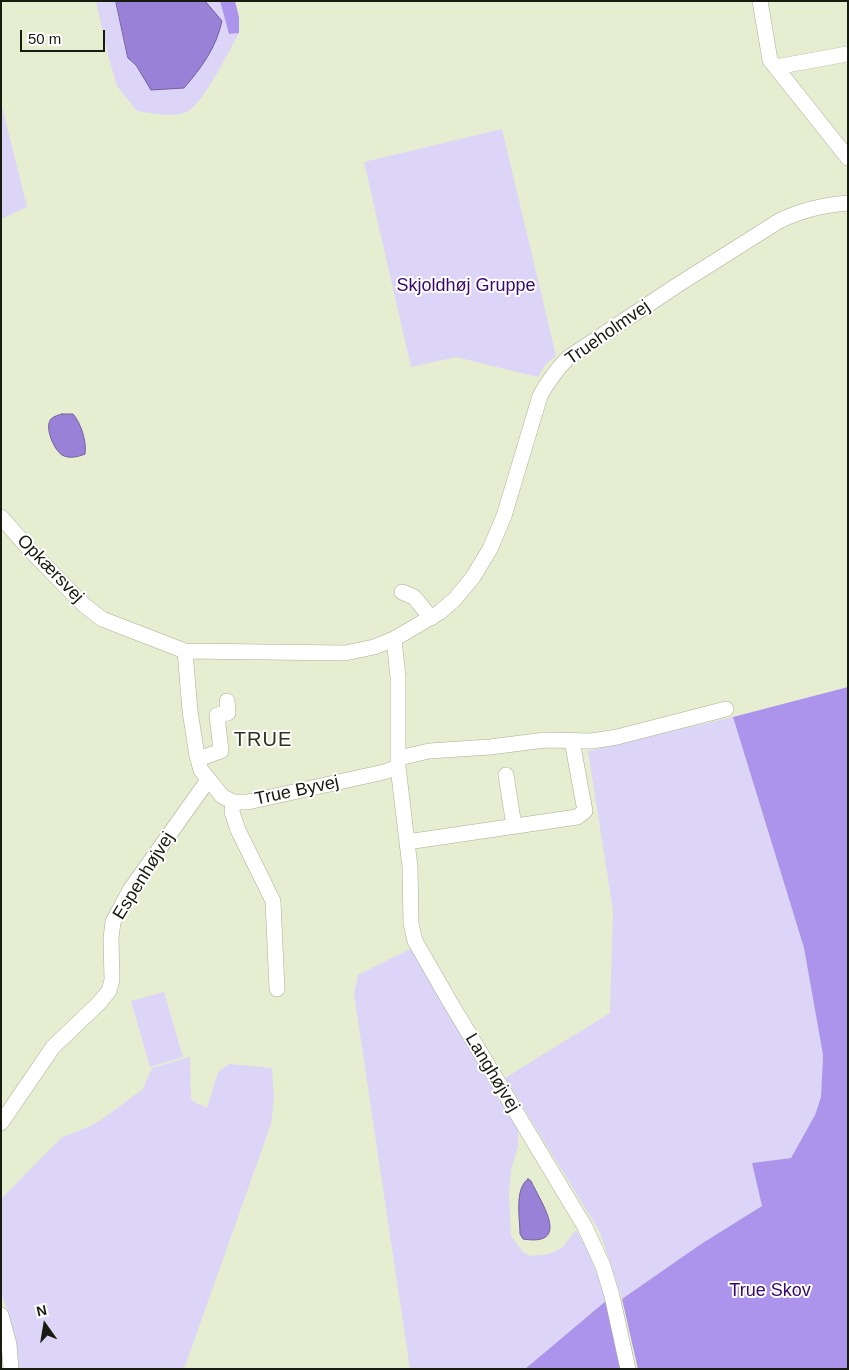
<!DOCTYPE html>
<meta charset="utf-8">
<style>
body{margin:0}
#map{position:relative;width:849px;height:1370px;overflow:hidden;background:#e6edd0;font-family:Arial,sans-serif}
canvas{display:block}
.frame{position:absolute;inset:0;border:2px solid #181b10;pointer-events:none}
.north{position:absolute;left:20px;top:1300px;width:50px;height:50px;-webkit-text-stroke:4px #fff;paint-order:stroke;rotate:347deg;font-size:14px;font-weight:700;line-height:20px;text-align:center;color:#181b10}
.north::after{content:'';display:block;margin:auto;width:18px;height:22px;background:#181b10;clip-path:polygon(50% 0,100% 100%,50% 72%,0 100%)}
.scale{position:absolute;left:20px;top:30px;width:85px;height:22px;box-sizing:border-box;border:2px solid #181b10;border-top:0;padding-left:6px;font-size:15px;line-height:18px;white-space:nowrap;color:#181b10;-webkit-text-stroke:4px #fff;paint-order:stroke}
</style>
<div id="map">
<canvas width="849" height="1370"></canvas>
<div class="frame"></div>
<div class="north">N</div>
<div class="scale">50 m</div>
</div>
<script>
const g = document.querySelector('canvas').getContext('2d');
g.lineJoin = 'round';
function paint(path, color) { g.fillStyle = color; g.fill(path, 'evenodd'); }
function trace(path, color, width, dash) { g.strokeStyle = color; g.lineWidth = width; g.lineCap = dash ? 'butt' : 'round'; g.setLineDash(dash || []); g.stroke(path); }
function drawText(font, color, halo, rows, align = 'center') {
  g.font = font + ' Arial,sans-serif'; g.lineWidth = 4; g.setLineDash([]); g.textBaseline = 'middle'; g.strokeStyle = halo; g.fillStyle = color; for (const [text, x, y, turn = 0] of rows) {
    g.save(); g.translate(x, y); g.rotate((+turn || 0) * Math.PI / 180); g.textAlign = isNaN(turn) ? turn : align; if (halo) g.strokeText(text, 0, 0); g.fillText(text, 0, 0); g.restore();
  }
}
const green = new Path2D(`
 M 96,1 L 220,1 L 229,33 L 239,33 C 230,49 203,104 188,111 C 173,119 153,113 137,111 L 117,86 L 109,59 Z
 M 1,102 L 27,207 L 1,219 Z
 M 502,129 L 556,356 L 546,364 L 538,377 L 456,357 L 411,367 L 364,162 Z
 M 733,717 L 804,948 L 823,1055 L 821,1097 L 815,1115 L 791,1158 L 752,1163 L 762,1206 L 701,1244 L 622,1299 L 600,1232 L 505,1078 L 610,1013 L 613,911 L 588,751 Z
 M 412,948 L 518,1130 L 518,1147 L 511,1170 L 509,1193 L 511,1236 L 523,1252 L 530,1256 L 548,1254 L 562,1248 L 576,1230 L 588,1251 L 607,1300 L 525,1369 L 410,1369 L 354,994 L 358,975 Z
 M 164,992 L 183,1057 L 150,1067 L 131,1001 Z
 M 190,1057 L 191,1100 L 207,1108 L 218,1072 L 229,1064 L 272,1068 L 274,1098 L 271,1124 L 184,1369 L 18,1369 L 17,1348 L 8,1311 L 1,1294 L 1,1199 L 61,1138 L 90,1126 L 101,1120 L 143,1089 L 152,1068 Z`);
const forest = new Path2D(`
 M 220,1 L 235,1 L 239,17 L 239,33 L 229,34 Z
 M 848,687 L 848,1369 L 638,1369 L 622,1299 L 701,1244 L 762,1206 L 752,1163 L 791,1158 L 815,1115 L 821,1097 L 823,1055 L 804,948 L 733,717 Z
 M 607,1300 L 621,1369 L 525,1369 Z`);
const water = new Path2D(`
 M 116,1 L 205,1 L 222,21 C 216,48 202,67 184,88 L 151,90 L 136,65 L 128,58 Z
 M 62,414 L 73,414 C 81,423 87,442 85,454 C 78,457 69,459 62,455 C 54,450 44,427 51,419 C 54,416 59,415 62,414 Z
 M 528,1179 L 531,1181 C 540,1201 573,1247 523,1239 L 520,1234 C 520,1218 514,1189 528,1179 Z`);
const minor = new Path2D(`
 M 760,1 L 770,60 L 848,158
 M 776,67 L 847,54
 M 1,517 L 32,552 L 84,605 L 102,619 L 185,651 L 345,653 L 374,647 L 394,639 L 440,612 L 455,599 L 473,577 L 490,549 L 504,516 L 540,396 C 548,381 556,370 568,358 L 676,286 L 779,221 C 801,210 823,205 848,203
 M 402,592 L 414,597 L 431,618
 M 185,651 L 190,711 L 197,756 L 201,770 L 222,796 L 233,802 L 248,802 L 384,772 L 398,767 L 398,677 L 394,639
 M 399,758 L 429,751 L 490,747 L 545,740 L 592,741 L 617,737 L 726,709
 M 198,759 L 221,751 L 217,715 L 228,713 L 227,701
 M 398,767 L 410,867 L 411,923 L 415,941 L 450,1002 L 585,1227 L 603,1266 L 612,1296 L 628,1369
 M 506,775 L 514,826
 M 233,802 L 232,812 L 238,830 L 273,901 L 277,989
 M 407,842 L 577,817 L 585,811 L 572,741
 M 1,1123 L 53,1047 L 99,1003 L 109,991 L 112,980 L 111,938 L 113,922 L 130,890 L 208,780
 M 1,1315 L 9,1344 L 11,1369`);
const parkNames = [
 ["Skjoldhøj Gruppe",466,286],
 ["True Skov",770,1291]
];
const streetNames = [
 ["Trueholmvej",608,333,-35],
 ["Opkærsvej",50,569,46],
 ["True Byvej",297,791,-12],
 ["Espenhøjvej",144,876,-58],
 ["Langhøjvej",492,1073,59]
];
const quarterNames = [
 ["TRUE",263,740]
];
paint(green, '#dcd5f8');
paint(forest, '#ac94ec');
paint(water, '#9981d7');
trace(water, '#72629b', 1);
trace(minor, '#a8b093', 16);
trace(minor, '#fff', 15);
drawText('18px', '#380570', '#fff', parkNames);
drawText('18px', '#181b10', '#fff', streetNames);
g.letterSpacing = '1px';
drawText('20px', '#2e331b', '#fff', quarterNames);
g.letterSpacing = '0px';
</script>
